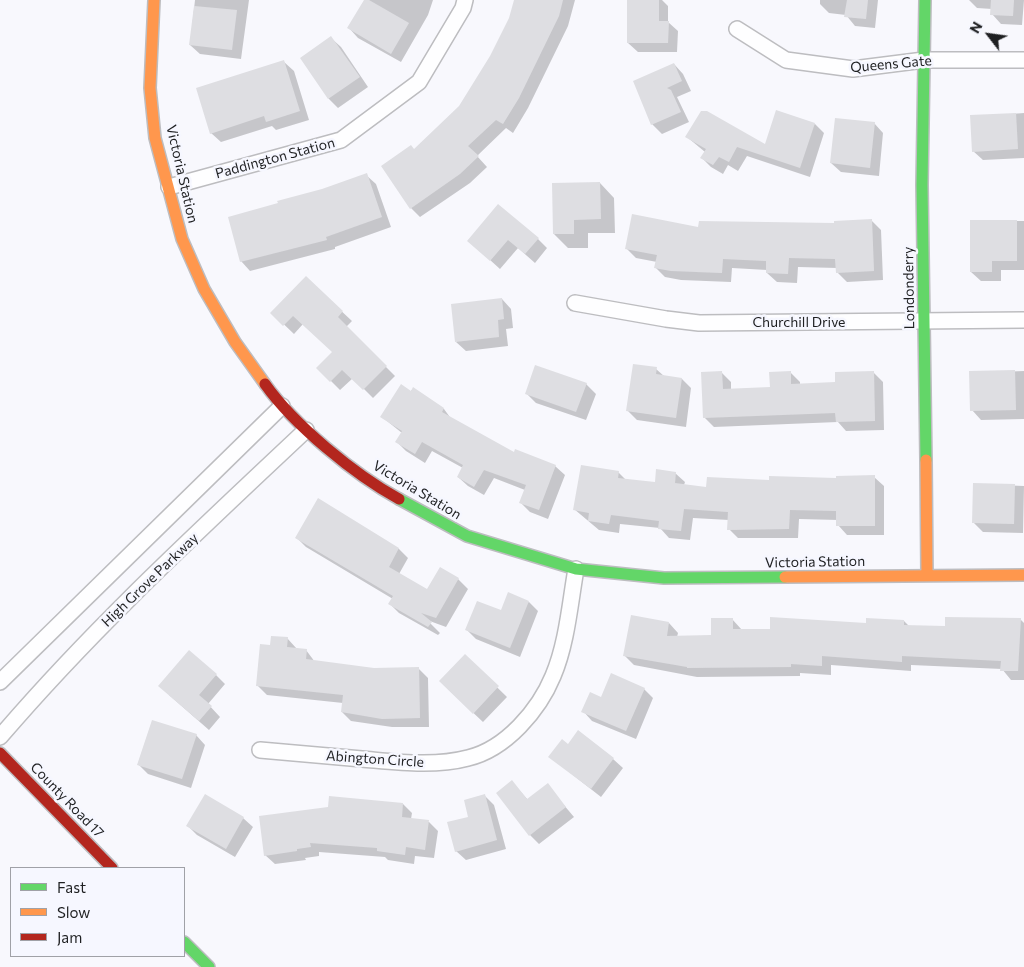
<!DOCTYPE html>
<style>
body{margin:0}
#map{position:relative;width:1024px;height:967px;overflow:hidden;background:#f8f8fd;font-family:Commissioner,sans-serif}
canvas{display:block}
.legend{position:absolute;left:10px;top:867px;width:175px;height:90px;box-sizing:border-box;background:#f6f7ff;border:1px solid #a0a1a7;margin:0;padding:6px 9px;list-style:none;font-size:15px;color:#1f2022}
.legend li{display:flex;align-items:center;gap:10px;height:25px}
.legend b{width:25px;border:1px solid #a0a1a7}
.north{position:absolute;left:964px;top:10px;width:50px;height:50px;-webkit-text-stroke:4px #f6f7ff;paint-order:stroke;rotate:300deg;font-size:14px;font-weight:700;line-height:20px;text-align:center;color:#1f2022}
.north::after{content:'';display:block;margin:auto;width:18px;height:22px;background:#1f2022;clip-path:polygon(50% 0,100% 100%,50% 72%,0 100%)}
</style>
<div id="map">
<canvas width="1024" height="967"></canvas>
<ul class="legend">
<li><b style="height:6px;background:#63d668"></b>Fast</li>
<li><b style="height:6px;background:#ff974d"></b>Slow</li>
<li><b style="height:6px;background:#b3261e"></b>Jam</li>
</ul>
<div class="north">N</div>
</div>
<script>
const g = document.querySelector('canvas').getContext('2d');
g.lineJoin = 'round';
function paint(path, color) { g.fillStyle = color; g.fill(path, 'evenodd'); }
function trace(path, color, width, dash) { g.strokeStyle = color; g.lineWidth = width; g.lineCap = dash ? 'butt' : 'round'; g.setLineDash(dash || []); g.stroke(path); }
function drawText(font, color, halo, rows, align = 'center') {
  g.font = font + ' Commissioner,sans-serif'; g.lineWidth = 5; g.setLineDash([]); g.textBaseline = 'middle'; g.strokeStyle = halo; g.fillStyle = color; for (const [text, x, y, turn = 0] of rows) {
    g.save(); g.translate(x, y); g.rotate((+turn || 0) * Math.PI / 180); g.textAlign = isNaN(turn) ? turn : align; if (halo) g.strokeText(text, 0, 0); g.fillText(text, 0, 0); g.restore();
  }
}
const shadow = new Path2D(`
 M 195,0 L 249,0 L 241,59 L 200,54 L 190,45 Z
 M 365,0 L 433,0 L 428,15 L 401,62 L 358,38 L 349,28 Z
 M 515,0 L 575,0 L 568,26 L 528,108 L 513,133 L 506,128 L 477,156 L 487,167 L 470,183 L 420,217 L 411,208 L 414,150 L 460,107 L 491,57 L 511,18 Z
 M 628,0 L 662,0 L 668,6 L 668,22 L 678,31 L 677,52 L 638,52 L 628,43 Z
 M 820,0 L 878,0 L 875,28 L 855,26 L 846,15 L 829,13 L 820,4 Z
 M 969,0 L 1024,0 L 1022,25 L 1001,24 L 992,14 L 992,9 L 977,8 Z
 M 331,38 L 341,47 L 368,87 L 338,108 L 329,99 L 301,58 Z
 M 284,62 L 294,71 L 309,120 L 276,130 L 272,126 L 221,142 L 211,133 Z
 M 674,64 L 683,74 L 691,91 L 677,97 L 689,122 L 662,134 L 652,124 Z
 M 1024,113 L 1024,158 L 983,160 L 973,151 L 971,117 Z
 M 874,123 L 883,133 L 879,176 L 841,172 L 831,163 Z
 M 815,124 L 824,133 L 810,177 L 747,156 L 738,171 L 728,165 L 723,174 L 711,167 L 702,158 L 705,152 L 687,137 L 766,146 Z
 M 366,175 L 376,184 L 391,227 L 335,247 L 335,249 L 250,271 L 241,261 L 323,190 Z
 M 600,183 L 614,198 L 615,233 L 588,233 L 588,248 L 568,248 L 554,234 Z
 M 871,220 L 881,230 L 883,280 L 847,282 L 837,272 L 837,268 L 798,267 L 797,283 L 777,282 L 767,273 L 767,270 L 732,268 L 731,282 L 681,280 L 665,277 L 656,268 L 657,262 L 636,258 L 627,249 L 700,229 L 835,224 Z
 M 971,221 L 1024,221 L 1024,270 L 1001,270 L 1001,281 L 981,281 L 971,272 Z
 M 538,239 L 547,248 L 535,263 L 518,248 L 500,269 L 469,241 Z
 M 306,278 L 352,321 L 346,327 L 395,376 L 373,398 L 353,378 L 340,390 L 318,368 L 333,352 L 303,324 L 294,334 L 272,313 Z
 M 502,299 L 511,309 L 513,328 L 506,329 L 508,346 L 466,351 L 456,342 Z
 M 656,369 L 664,376 L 682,379 L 691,388 L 686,427 L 637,420 L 627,410 Z
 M 1024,371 L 1024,419 L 981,420 L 972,410 L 971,373 Z
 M 790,372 L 800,382 L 800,385 L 836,383 L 874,373 L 883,382 L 884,430 L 846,431 L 838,422 L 714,427 L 704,417 L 722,373 L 731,382 L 731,390 L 771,388 Z
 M 586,384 L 596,394 L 586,420 L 536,403 L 526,393 Z
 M 413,389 L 444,409 L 452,420 L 514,454 L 555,466 L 565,475 L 548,519 L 530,512 L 520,502 L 525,490 L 494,478 L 484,495 L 468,486 L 458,477 L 463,468 L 432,451 L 425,463 L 406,451 L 397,442 L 402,433 L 382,417 Z
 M 618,472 L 626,480 L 656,484 L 675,473 L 685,482 L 684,485 L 707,488 L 771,482 L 874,477 L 884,486 L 884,535 L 847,535 L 838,525 L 838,520 L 799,519 L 798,538 L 738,538 L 729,529 L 729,520 L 693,518 L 690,540 L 669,538 L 660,528 L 620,524 L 619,533 L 599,530 L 574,509 Z
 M 974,484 L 1024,486 L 1023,533 L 983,532 L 973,522 Z
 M 319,500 L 399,549 L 408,558 L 399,574 L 428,591 L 440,569 L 458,579 L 468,589 L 446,627 L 427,620 L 440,633 L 438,635 L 399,613 L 390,604 L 393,599 L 306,547 L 297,538 Z
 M 529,602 L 538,611 L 520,657 L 476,639 L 467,630 L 501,612 Z
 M 732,619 L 742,630 L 771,631 L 904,621 L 909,626 L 946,628 L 1020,619 L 1024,623 L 1024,680 L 1011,680 L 1002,669 L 911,665 L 911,671 L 831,665 L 831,675 L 800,673 L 800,676 L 697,677 L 634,665 L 624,655 L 669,623 L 678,633 L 677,637 L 712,637 Z
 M 287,638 L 297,649 L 306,650 L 315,662 L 373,670 L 418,668 L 428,678 L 429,727 L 392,727 L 351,721 L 342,712 L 343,703 L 267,695 L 257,685 L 271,646 Z
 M 465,656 L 507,697 L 483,722 L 450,691 Z
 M 216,675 L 225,684 L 208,704 L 220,717 L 209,730 L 169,695 Z
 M 644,689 L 653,698 L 636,739 L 592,721 L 583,711 Z
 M 196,735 L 205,745 L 191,788 L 148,774 L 138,764 Z
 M 568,746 L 613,759 L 623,768 L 601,797 L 550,757 Z
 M 512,782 L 528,800 L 547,785 L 574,817 L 539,844 L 530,835 Z
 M 485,796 L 494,805 L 506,849 L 466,860 L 456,851 L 470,818 Z
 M 403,804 L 412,813 L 411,819 L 429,822 L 438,831 L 434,858 L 415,856 L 414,864 L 388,860 L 385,857 L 319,852 L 319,856 L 305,858 L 306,860 L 275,864 L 265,855 Z
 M 243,818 L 253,827 L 235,857 L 197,835 L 188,826 Z`);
const building = new Path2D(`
 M 364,0 L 369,0 L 409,23 L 391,54 L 347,28 Z
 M 514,0 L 563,0 L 559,16 L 519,98 L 503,124 L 496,120 L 468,146 L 479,156 L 460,174 L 410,209 L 381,166 L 411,145 L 414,149 L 459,106 L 490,56 L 509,18 Z
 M 627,0 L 659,0 L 659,21 L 669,21 L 668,43 L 627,43 Z
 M 847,0 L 868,0 L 866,19 L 844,17 Z
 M 991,0 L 1014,0 L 1013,16 L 990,15 Z
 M 194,6 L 237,10 L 232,50 L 189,45 Z
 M 331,36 L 360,77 L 328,99 L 300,58 Z
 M 284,60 L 300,111 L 266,122 L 264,116 L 210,134 L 196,88 Z
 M 674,63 L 682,81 L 667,88 L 671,90 L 681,112 L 651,125 L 633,81 Z
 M 776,110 L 815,123 L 800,168 L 737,147 L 729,162 L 719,157 L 713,165 L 700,158 L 706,149 L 685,137 L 701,111 L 707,111 L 765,144 Z
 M 1016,113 L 1018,149 L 972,152 L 970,115 Z
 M 835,118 L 875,122 L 870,168 L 830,163 Z
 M 367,173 L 382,217 L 326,237 L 327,240 L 240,262 L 228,217 L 278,203 L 277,201 L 322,189 Z
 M 600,182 L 601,219 L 574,220 L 574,234 L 553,234 L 552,183 Z
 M 498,204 L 539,238 L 525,254 L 508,240 L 490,261 L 467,241 Z
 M 632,214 L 698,227 L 699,221 L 834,223 L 834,221 L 872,219 L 874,271 L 836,273 L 835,259 L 789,258 L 788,274 L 766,273 L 766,261 L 723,259 L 722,273 L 671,271 L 654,268 L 657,255 L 625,249 Z
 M 970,220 L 1017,220 L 1017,261 L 992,261 L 992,272 L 970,272 Z
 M 306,276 L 343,311 L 338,317 L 387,366 L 363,390 L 342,370 L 330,382 L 316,368 L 332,352 L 293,316 L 283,326 L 270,313 Z
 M 502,298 L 504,319 L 498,320 L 499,337 L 455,342 L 451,304 Z
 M 633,364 L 657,367 L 656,374 L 682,378 L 676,418 L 626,411 Z
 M 535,365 L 587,383 L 576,412 L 525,394 Z
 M 1015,370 L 1016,410 L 970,411 L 969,371 Z
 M 722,371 L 723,389 L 770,387 L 769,372 L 791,371 L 791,384 L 835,382 L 835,372 L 874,371 L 875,421 L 836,422 L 835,413 L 703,418 L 701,372 Z
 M 401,384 L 411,391 L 413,387 L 444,408 L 442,412 L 514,452 L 515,449 L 556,465 L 539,510 L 519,503 L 526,485 L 484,470 L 474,487 L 457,477 L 463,465 L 422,442 L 415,454 L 395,442 L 402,431 L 380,417 Z
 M 581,465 L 619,471 L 618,478 L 655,482 L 656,469 L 676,472 L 675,483 L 706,487 L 707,477 L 769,480 L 769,476 L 836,478 L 836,476 L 875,475 L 875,526 L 836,526 L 836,511 L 790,510 L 789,529 L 727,530 L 728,512 L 684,509 L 681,531 L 658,529 L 659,521 L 611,515 L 609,524 L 588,521 L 589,513 L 573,510 Z
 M 973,483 L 1015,484 L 1014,524 L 972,523 Z
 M 318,498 L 399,548 L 389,567 L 427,589 L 440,567 L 459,578 L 436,618 L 421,613 L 432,622 L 428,627 L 388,604 L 393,596 L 295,538 Z
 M 508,592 L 529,601 L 510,648 L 465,630 L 477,601 L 501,610 Z
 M 631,615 L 669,622 L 667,636 L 711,635 L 711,618 L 733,618 L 733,629 L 770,629 L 770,617 L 866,623 L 866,618 L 904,620 L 904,625 L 945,626 L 945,617 L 1021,618 L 1018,671 L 1000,671 L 1001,661 L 902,656 L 902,662 L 822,656 L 822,666 L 791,664 L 791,667 L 687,668 L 687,667 L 623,656 Z
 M 271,636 L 288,637 L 287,647 L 307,649 L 306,659 L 374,668 L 419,667 L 420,718 L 382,719 L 341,712 L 343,695 L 256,686 L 260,644 L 270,645 Z
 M 189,650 L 217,674 L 199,695 L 212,706 L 199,721 L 158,686 Z
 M 465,654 L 499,686 L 473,714 L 439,681 Z
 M 611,673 L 645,688 L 626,731 L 581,712 L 590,692 L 601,697 Z
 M 152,720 L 197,734 L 182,779 L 137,765 Z
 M 578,730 L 614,758 L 591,789 L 548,757 L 562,739 L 568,744 Z
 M 512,780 L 527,799 L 548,783 L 566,807 L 529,836 L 496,793 Z
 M 205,794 L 244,817 L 226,849 L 186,826 Z
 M 485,794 L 497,840 L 455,852 L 447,822 L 468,817 L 464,800 Z
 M 329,796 L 403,803 L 402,817 L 429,820 L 425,850 L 406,847 L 405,855 L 377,851 L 377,848 L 310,843 L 311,847 L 297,849 L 297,851 L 264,856 L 259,816 L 328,807 Z`);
const street = new Path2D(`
 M 737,29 L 786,60 L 853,69 L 924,60 L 1024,60
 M 169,187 L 341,140 L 419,82 L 463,8 L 465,0
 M 575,303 L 666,319 L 699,323 L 1024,320
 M 0,682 L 282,406
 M 0,737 C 94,627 201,529 306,430
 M 260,750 C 294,753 328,756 362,759 C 397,762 434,767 468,758 C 506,749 539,710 553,676 C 567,643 570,603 576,569`);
const fast = new Path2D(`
 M 925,0 L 922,185 L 926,460
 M 399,499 L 467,536 L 576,569 L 664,578 L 785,577
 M 184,942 L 209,967`);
const slow = new Path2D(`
 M 154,0 L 150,88 L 155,138 L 182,239 L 204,289 L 235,342 L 265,384
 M 926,460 L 927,575
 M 785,577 L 1024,575`);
const jam = new Path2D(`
 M 265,384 C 294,425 355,475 399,499
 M 0,753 L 112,868`);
const streetNames = [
 ["Queens Gate",891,64,-5],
 ["Paddington Station",275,158,-15],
 ["Victoria Station",182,174,77],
 ["Londonderry",909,288,-91],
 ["Churchill Drive",799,322],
 ["Victoria Station",417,490,31],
 ["Victoria Station",815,562,-1],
 ["High Grove Parkway",150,580,-44],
 ["Abington Circle",375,759,4],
 ["County Road 17",67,800,46]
];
paint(shadow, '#0003');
paint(building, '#dedee2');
trace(street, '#bdbdc0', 18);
trace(fast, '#bdbdc0', 14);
trace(slow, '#bdbdc0', 14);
trace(jam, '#bdbdc0', 14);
trace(street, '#fefeff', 15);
trace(fast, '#63d668', 11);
trace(slow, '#ff974d', 11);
trace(jam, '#b3261e', 11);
drawText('14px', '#1f2022', '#f6f7ff', streetNames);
</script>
